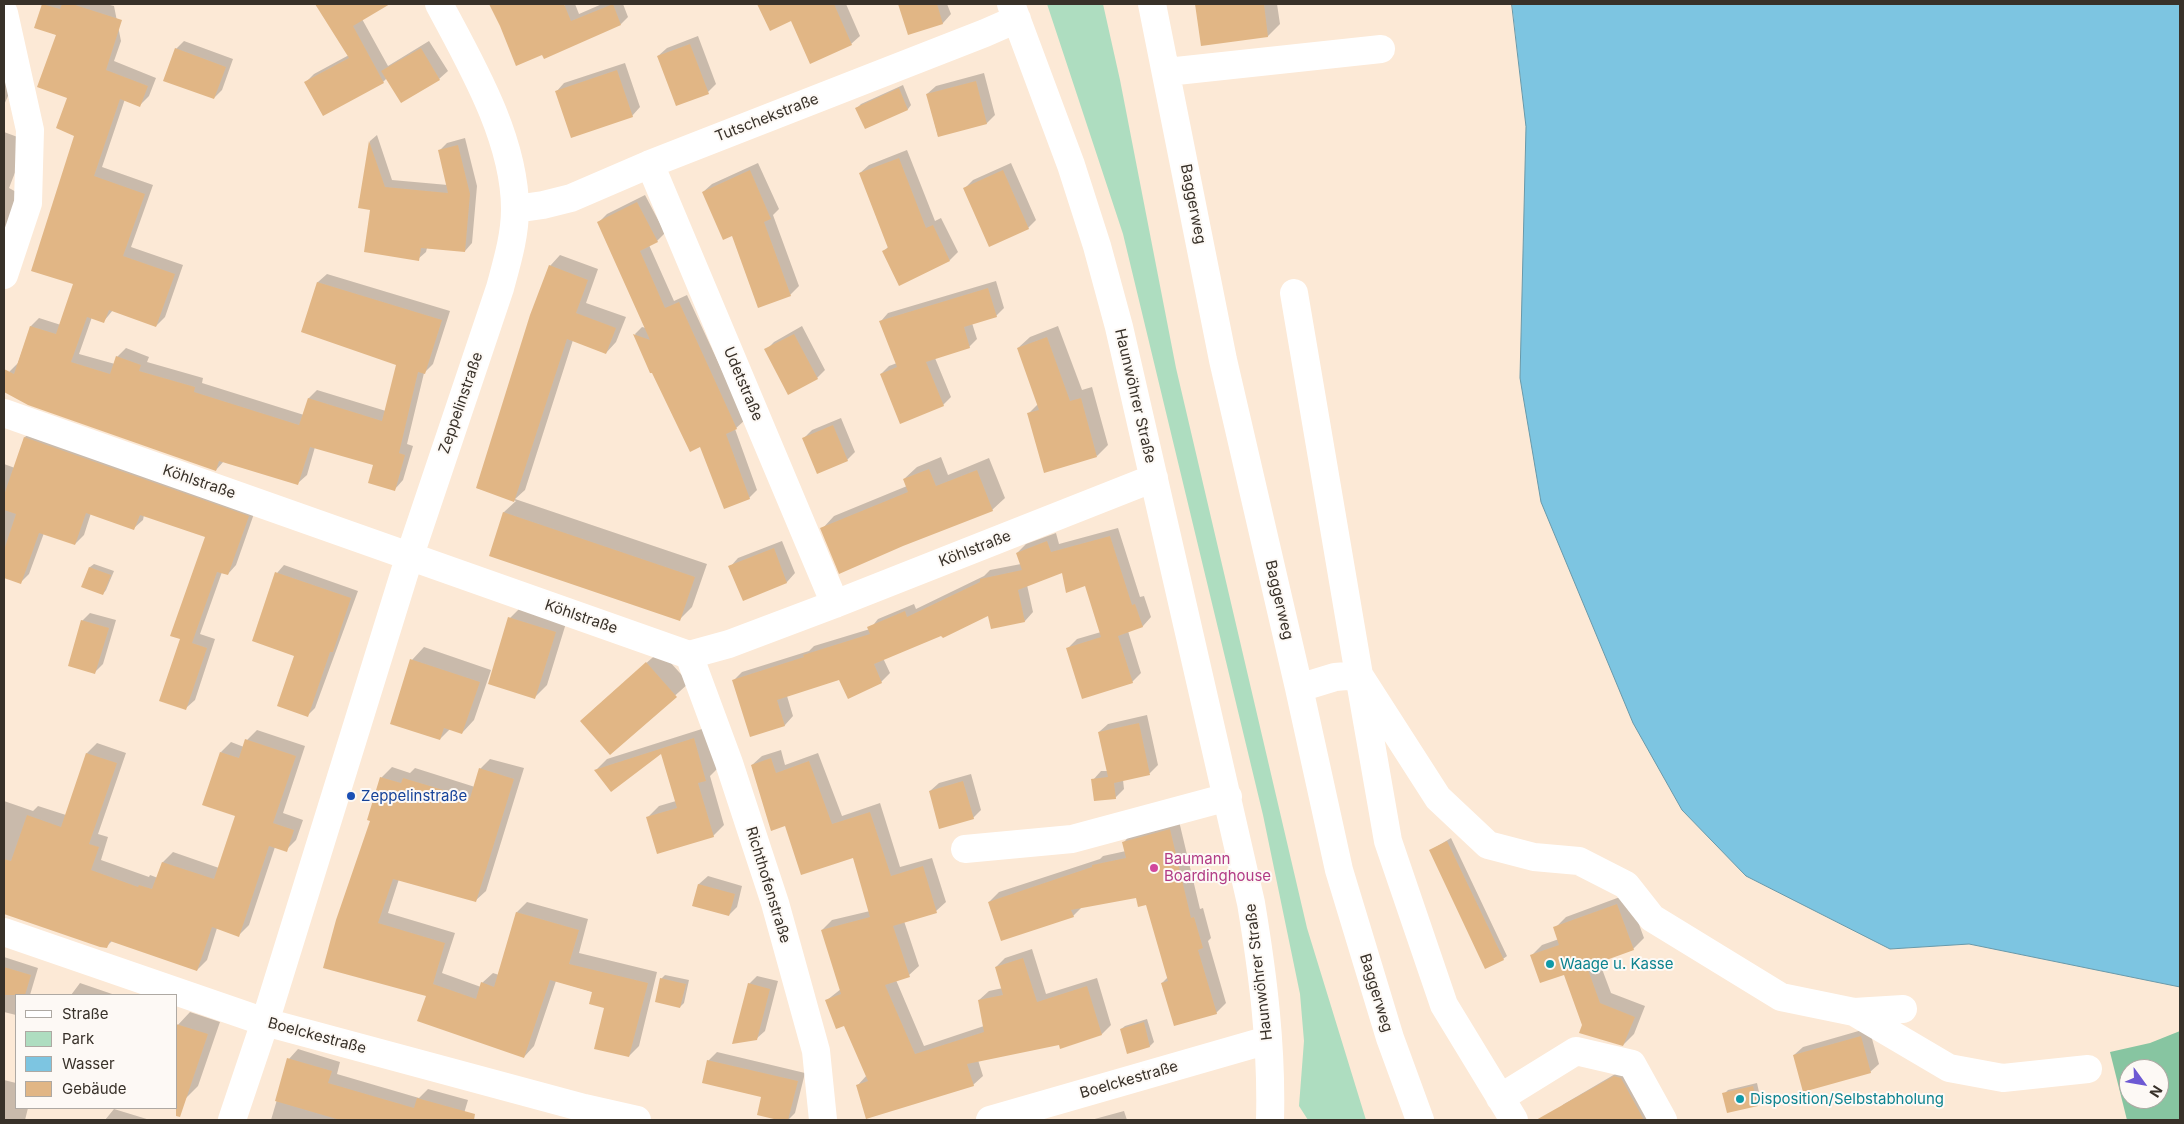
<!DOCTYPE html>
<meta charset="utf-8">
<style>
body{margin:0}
#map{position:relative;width:2184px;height:1124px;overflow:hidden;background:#fce9d6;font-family:Inter,sans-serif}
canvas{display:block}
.frame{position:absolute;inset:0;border:5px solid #383129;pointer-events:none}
.legend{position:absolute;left:15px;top:994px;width:162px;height:115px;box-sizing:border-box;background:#fdf9f5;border:1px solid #aea9a3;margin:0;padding:6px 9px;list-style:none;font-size:15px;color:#383129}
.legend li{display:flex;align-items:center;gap:10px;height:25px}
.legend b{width:25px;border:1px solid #aea9a3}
.north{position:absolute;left:2119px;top:1059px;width:50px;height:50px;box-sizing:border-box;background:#fdf9f5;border:1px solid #aea9a3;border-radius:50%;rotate:122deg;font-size:14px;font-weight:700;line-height:20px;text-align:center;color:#383129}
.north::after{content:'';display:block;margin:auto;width:18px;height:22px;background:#6d59d3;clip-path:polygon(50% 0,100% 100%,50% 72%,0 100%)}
</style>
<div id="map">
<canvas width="2184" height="1124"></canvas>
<div class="frame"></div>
<ul class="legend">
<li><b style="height:6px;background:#fff"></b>Straße</li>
<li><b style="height:14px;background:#aeddc0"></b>Park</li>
<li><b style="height:14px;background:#7dc5e1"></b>Wasser</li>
<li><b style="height:14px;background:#e1b685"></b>Gebäude</li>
</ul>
<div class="north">N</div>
</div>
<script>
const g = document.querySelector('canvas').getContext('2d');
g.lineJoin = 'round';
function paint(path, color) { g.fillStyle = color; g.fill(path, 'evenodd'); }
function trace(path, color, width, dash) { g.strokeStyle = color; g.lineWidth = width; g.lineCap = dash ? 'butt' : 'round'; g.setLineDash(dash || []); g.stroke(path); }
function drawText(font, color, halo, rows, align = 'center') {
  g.font = font + ' Inter,sans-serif'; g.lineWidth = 4; g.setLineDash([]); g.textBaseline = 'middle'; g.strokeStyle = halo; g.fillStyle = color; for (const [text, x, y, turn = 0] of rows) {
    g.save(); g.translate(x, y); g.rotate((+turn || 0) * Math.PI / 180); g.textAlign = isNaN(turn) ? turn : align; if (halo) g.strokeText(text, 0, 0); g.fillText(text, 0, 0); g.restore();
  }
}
const green = new Path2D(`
 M 1047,4 L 1103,4 L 1120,80 L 1176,368 L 1253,697 L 1307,928 L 1366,1120 L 1308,1120 L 1299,1106 L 1304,1041 L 1300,994 L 1263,815 L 1123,234 Z`);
const forest = new Path2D(`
 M 2180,1031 L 2180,1120 L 2127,1120 L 2110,1052 L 2150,1043 ZM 2129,1069 L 2159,1069 L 2159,1099 L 2129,1099 Z`);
const water = new Path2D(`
 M 1512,4 L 2180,4 L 2180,987 L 1969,944 L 1890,949 L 1746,876 L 1682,810 L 1633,723 L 1541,502 L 1520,378 L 1526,127 Z`);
const shadow = new Path2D(`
 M 43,4 L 106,4 L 114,6 L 121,41 L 114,61 L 156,78 L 149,96 L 140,105 L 125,99 L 102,167 L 153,185 L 131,247 L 183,265 L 165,317 L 156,326 L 113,310 L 104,321 L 92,317 L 79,354 L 115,364 L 117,357 L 126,348 L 149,357 L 147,362 L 203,378 L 202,383 L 304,415 L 309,398 L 317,390 L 386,411 L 398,364 L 303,332 L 318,282 L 327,274 L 450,311 L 433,364 L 424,373 L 407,444 L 413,446 L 403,480 L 395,489 L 374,464 L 315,447 L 307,475 L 298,483 L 224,461 L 216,470 L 29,404 L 4,391 L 4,382 L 9,372 L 18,363 L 31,326 L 39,318 L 61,325 L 75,283 L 75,135 L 57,35 L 35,27 Z
 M 316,4 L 388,4 L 362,19 L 388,66 L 429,41 L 448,71 L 439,79 L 401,102 L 387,78 L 383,82 L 306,82 L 314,74 L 349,55 Z
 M 490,4 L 548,4 L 552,10 L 568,4 L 575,4 L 579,14 L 602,4 L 623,4 L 628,17 L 621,24 L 543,54 L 501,25 Z
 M 759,4 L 846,4 L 860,36 L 851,44 L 791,19 L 771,29 Z
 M 899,4 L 947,4 L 951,14 L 943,23 L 909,33 Z
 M 1197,4 L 1277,4 L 1280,24 L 1268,36 L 1202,44 Z
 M 698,36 L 716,84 L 708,92 L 658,56 L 667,48 Z
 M 184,41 L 233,59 L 222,90 L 214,98 L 176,49 Z
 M 625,63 L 640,107 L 632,116 L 556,92 L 564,83 Z
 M 4,71 L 15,80 L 4,105 Z
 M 984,73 L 995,115 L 987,123 L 938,136 L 927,94 L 936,86 Z
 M 903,85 L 911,105 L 908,109 L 866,128 L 857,108 L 861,104 Z
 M 4,132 L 23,139 L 23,152 L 9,188 L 20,194 L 10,226 L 4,232 Z
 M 377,135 L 392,180 L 448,185 L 440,150 L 447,143 L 465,138 L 477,186 L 472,243 L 465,251 L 427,248 L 426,252 L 418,259 L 372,208 L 359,207 L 370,141 Z
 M 907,150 L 935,221 L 941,218 L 958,252 L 950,260 L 884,251 L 889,246 L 860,173 L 869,165 Z
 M 758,163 L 779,209 L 773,215 L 799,286 L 790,295 L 733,234 L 703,192 L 712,184 Z
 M 1011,163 L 1036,220 L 1028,228 L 965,188 L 973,180 Z
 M 645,195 L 665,233 L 657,241 L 649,245 L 674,301 L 687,295 L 745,420 L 735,429 L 757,490 L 749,498 L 701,445 L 653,371 L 651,372 L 635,334 L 642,327 L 646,328 L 599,222 L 607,214 Z
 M 560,255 L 598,269 L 586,303 L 626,317 L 616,342 L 606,353 L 573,340 L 525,490 L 515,499 L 707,564 L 692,607 L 680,619 L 490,555 L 504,512 L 516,501 L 477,488 L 550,266 Z
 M 996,281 L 1004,308 L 996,316 L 972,323 L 977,339 L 969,347 L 935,358 L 951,397 L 943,405 L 881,374 L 889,366 L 897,363 L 881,321 L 888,313 Z
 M 802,326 L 825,370 L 817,378 L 766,350 L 774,342 Z
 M 1058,326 L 1082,390 L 1092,387 L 1108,445 L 1097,456 L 1028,414 L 1038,404 L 1018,348 L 1030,337 Z
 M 841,418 L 855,452 L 847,460 L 804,438 L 812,430 Z
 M 34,429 L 256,508 L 236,565 L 228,574 L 222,572 L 200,634 L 215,639 L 195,700 L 186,708 L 182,638 L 206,536 L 144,515 L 143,520 L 134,528 L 91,513 L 84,535 L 75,544 L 44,533 L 29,574 L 21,582 L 4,577 L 4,464 L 15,468 L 25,437 Z
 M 941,457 L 948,475 L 989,458 L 1005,498 L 992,510 L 822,529 L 834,516 L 907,486 L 904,479 L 917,467 Z
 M 1118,528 L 1140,597 L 1144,596 L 1151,617 L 1143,626 L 1128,631 L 1141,673 L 1132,682 L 1068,648 L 1077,639 L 1101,632 L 1086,584 L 1063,572 L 1027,585 L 1033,612 L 1025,621 L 989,614 L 883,658 L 890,673 L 881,682 L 840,679 L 787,696 L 793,716 L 785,725 L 751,735 L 734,680 L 742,672 L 809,651 L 814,646 L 870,629 L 878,619 L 914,604 L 916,609 L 984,576 L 990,570 L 1021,564 L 1017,553 L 1026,544 L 1056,533 L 1059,544 Z
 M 782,541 L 795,573 L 787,582 L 743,599 L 730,567 L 738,558 Z
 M 94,564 L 114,571 L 106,590 L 103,594 L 83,587 L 90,567 Z
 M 284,565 L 358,591 L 315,708 L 308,715 L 277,573 Z
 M 522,606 L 567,620 L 547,685 L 535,697 L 510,618 Z
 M 90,613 L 116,620 L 103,664 L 95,672 L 82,621 Z
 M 424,647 L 491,670 L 474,720 L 462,733 L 450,729 L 440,739 L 412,660 Z
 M 660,651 L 689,683 L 610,754 L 594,709 Z
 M 1147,715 L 1158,765 L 1150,773 L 1123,780 L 1124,789 L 1115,798 L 1093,780 L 1101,771 L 1108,771 L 1099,732 L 1108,724 Z
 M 705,728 L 717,769 L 710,776 L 724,825 L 713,836 L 647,818 L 659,806 L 676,801 L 662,752 L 596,770 L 607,759 Z
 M 257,730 L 305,746 L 283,813 L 303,820 L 296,840 L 286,850 L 275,847 L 249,925 L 239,935 L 217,928 L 207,960 L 197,970 L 112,941 L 107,946 L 101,945 L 4,913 L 4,801 L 33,811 L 38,806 L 66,815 L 87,753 L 97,743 L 126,753 L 98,834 L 108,837 L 101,860 L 149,877 L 150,875 L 158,878 L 163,862 L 173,852 L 219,868 L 237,816 L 221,752 L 231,742 L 244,747 L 247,740 Z
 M 781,750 L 785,765 L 818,753 L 842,816 L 880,803 L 900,867 L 932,858 L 946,902 L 936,911 L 904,921 L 919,966 L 909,975 L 896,980 L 924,1046 L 984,1026 L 979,1000 L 989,991 L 1003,988 L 996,967 L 1005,958 L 1032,949 L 1046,994 L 1097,978 L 1111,1025 L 1102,1034 L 978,1060 L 983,1076 L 973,1085 L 857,1086 L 867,1075 L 845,1024 L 827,1000 L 841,989 L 822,930 L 832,920 L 870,911 L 854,856 L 786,824 L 752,765 L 762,756 Z
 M 490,759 L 524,768 L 486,891 L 475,901 L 399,879 L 388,913 L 455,933 L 442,973 L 481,987 L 482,983 L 493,973 L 499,975 L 517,912 L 527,902 L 588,919 L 579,953 L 657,972 L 639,1046 L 629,1056 L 606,1007 L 593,992 L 556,981 L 534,1046 L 524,1057 L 428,995 L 325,967 L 371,820 L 381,778 L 392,767 L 410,773 L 415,768 L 475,787 L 480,769 Z
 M 971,774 L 981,810 L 973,818 L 930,791 L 939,783 Z
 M 1179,821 L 1200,909 L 1203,908 L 1211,938 L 1208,941 L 1226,1003 L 1216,1013 L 1162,983 L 1168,977 L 1147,904 L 1137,896 L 1082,907 L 1073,916 L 989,902 L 999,892 L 1100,859 L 1103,856 L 1126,851 L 1124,842 L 1133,832 Z
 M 1451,838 L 1507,956 L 1503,959 L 1431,850 Z
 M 708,876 L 742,886 L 737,907 L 729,915 L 693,905 L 699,884 Z
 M 1628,894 L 1644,938 L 1633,949 L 1599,961 L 1611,993 L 1645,1006 L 1634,1034 L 1623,1045 L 1583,1025 L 1565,973 L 1532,955 L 1542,945 L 1559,939 L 1555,928 L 1566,917 Z
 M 4,957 L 38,968 L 30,995 L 16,995 L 16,1015 L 4,1012 Z
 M 665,975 L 689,980 L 684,1003 L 680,1007 L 661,979 Z
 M 757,976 L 778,981 L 765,1031 L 756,1039 L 749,984 Z
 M 80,983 L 115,995 L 71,995 Z
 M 190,1012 L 220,1022 L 198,1086 L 185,1099 L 176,1027 Z
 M 1147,1019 L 1154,1042 L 1150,1046 L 1128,1052 L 1121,1029 L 1125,1026 Z
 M 1869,1028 L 1879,1064 L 1870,1072 L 1794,1055 L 1803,1047 Z
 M 298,1049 L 340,1062 L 337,1074 L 419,1098 L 428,1089 L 468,1100 L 462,1120 L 271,1120 L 289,1059 Z
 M 717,1052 L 805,1073 L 795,1113 L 788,1120 L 758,1114 L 762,1096 L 708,1061 Z
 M 1622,1070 L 1653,1120 L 1563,1120 L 1557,1110 L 1564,1104 Z
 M 4,1080 L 16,1083 L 16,1108 L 28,1108 L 25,1120 L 4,1120 Z
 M 1757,1083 L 1761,1101 L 1757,1104 L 1724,1094 L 1728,1090 Z
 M 114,1109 L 150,1120 L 105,1120 Z
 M 1124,1111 L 1127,1120 L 1091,1120 Z`);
const building = new Path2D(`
 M 42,4 L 60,9 L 62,4 L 72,4 L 122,20 L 106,70 L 148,86 L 140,107 L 120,99 L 94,176 L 145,194 L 123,256 L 175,274 L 156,327 L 109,310 L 104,323 L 87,317 L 71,362 L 110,374 L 116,356 L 141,365 L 139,371 L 195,387 L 194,392 L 299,425 L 308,398 L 382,421 L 396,365 L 301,332 L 317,282 L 442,320 L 425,374 L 418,372 L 399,453 L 405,455 L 395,491 L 368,483 L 373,465 L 310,447 L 298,485 L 219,461 L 216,471 L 28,405 L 4,392 L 4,369 L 14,374 L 30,326 L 56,334 L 73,284 L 31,271 L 74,136 L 56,128 L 67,98 L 37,87 L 56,35 L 34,28 Z
 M 315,4 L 390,4 L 353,26 L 384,83 L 323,116 L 304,82 L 349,58 Z
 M 489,4 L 564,4 L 571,21 L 613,4 L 621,25 L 544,59 L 542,55 L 516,66 L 500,26 Z
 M 757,4 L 834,4 L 852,45 L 810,64 L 791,21 L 770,31 Z
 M 898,4 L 937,4 L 943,24 L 908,35 Z
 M 1195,4 L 1264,4 L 1268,37 L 1201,46 Z
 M 690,44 L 709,94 L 676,106 L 657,56 Z
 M 175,48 L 226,67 L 214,99 L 163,81 Z
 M 421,48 L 440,80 L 401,103 L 381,71 Z
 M 617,70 L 633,117 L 571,138 L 555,91 Z
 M 976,81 L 987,124 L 938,137 L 926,94 Z
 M 899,88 L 908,110 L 865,129 L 855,108 Z
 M 369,141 L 385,187 L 448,193 L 438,150 L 458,145 L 470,194 L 465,252 L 421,248 L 419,261 L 364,252 L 370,210 L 358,208 Z
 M 899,158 L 926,228 L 933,225 L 950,261 L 899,286 L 882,251 L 888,248 L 859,173 Z
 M 750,170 L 771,219 L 764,222 L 791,296 L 758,308 L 732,236 L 723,240 L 702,192 Z
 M 1003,170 L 1029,229 L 989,247 L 963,188 Z
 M 637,202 L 658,242 L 640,251 L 665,308 L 679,302 L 737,429 L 726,434 L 750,499 L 724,509 L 700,447 L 690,452 L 652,373 L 650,373 L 633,334 L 650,340 L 597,222 Z
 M 549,265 L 588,280 L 576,313 L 616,328 L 606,354 L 567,339 L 514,502 L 476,488 L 530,315 Z
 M 988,288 L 997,317 L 964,327 L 970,348 L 926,362 L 944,406 L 900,424 L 880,374 L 897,367 L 879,321 Z
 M 794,334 L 818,379 L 788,395 L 764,349 Z
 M 1047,337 L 1070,401 L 1081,398 L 1097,457 L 1044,473 L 1027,413 L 1039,410 L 1017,348 Z
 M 833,425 L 848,461 L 817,474 L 802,438 Z
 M 24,437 L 249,516 L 228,575 L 217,572 L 192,643 L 207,648 L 186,710 L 159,701 L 180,639 L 170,636 L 205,537 L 140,515 L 134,530 L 86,513 L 75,545 L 39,533 L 21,584 L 4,578 L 4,550 L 16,514 L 4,510 L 4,495 Z
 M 929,469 L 936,486 L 977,470 L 993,511 L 903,546 L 839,574 L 820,528 L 908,492 L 903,479 Z
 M 503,512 L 695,577 L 680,621 L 489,556 Z
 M 1110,536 L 1132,605 L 1135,604 L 1143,627 L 1118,636 L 1133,683 L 1082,699 L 1066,648 L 1101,637 L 1085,586 L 1066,593 L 1062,573 L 1018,590 L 1025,622 L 991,629 L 988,616 L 943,638 L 941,636 L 874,664 L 882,683 L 848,699 L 839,680 L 777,700 L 785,726 L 750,737 L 732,680 L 804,657 L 803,655 L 870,634 L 867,627 L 905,611 L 907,617 L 980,582 L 980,579 L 1022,570 L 1016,553 L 1047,541 L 1051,552 Z
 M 774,548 L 787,583 L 743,601 L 728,566 Z
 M 89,567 L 111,575 L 103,595 L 81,587 Z
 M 275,572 L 351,598 L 333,652 L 330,652 L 308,717 L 277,706 L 294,656 L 252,641 Z
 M 508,617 L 556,632 L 535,699 L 488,684 Z
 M 81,620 L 109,628 L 95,674 L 68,666 Z
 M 410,659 L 480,682 L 462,734 L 444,728 L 440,740 L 390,724 Z
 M 646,662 L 677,697 L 610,755 L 580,721 Z
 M 1139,723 L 1150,775 L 1114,783 L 1116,799 L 1094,801 L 1091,779 L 1108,777 L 1098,732 Z
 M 694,738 L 706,781 L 698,783 L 714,837 L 657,854 L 646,817 L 677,808 L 661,754 L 611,792 L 594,770 Z
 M 245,739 L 296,756 L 273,823 L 294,830 L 287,852 L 269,846 L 239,937 L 212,927 L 197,971 L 110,941 L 107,948 L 100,947 L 4,914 L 4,859 L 11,861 L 27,815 L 61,827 L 86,753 L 117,763 L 89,844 L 99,847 L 91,870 L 138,887 L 139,885 L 152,889 L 162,862 L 214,879 L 235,816 L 202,805 L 220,752 L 239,758 Z
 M 771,758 L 776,773 L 809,761 L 832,824 L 870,812 L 891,876 L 923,866 L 937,913 L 893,926 L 910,977 L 885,985 L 915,1054 L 984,1032 L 978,1000 L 1003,995 L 995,967 L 1023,958 L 1037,1002 L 1087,986 L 1102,1035 L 1060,1049 L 1059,1045 L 967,1064 L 974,1086 L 866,1119 L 856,1085 L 868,1081 L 844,1026 L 836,1029 L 825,1000 L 841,994 L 821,930 L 870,917 L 853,858 L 801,875 L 785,826 L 771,831 L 751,765 Z
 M 479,768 L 514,779 L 476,902 L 393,879 L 378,923 L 445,943 L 433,984 L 476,999 L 481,982 L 494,987 L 516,912 L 579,930 L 569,964 L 648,983 L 629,1057 L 594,1049 L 604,1008 L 589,1004 L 592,992 L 550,980 L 524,1058 L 417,1021 L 426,996 L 323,968 L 336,920 L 370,821 L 367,820 L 380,777 L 401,783 L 403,778 L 470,798 Z
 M 963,781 L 974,819 L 939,829 L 929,791 Z
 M 1170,829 L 1191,918 L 1194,917 L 1203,948 L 1198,950 L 1217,1014 L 1174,1026 L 1161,983 L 1168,981 L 1146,905 L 1138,907 L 1136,898 L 1071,910 L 1074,917 L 1001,941 L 988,902 L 1092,867 L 1092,865 L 1126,858 L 1122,842 Z
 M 1447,841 L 1504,960 L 1485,969 L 1429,850 Z
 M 698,884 L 735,894 L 729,916 L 692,906 Z
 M 1617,904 L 1634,950 L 1587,967 L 1600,1003 L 1635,1017 L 1623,1046 L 1579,1033 L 1582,1025 L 1564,975 L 1540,983 L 1530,955 L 1559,945 L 1553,927 Z
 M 4,967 L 31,975 L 25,995 L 4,995 Z
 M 660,978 L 686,984 L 680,1008 L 655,1002 Z
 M 748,983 L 770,989 L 757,1040 L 732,1044 Z
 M 1144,1022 L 1150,1047 L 1127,1054 L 1120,1029 Z
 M 176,1024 L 208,1034 L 180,1117 L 176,1116 Z
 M 1861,1036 L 1871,1073 L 1803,1092 L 1793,1055 Z
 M 287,1058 L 332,1071 L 328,1083 L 414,1108 L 417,1098 L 475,1114 L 474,1120 L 340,1120 L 275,1101 Z
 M 707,1060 L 798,1081 L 788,1120 L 778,1120 L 757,1115 L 761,1097 L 702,1083 Z
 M 1614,1076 L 1621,1078 L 1644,1120 L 1536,1120 Z
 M 1753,1086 L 1758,1106 L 1727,1113 L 1722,1093 Z`);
const minor = new Path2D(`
 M 1011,4 L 1071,165 L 1097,246 L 1119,327 L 1251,903 C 1263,975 1272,1047 1270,1120
 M 1152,4 L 1223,360 L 1299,688 L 1339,870 L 1390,1038 L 1420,1120
 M 4,13 L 30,130 L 28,203 L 4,275
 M 1167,72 L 1381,49
 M 650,164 L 835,604
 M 515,209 L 543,205 L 571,198 L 650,164 L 985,33 L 1017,19
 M 1294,293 L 1359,675 L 1438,798 L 1488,845 L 1534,857 L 1579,861 L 1626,885 L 1652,918 L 1781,997 L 1854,1012 L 1903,1009
 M 4,413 L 689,655 L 729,644 L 835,604 L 1154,478
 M 689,655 L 729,763 L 775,903 L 816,1051 L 823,1120
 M 1299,688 L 1335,677 L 1359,675 L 1388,841 L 1444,1005 L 1514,1120
 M 965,849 L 1072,839 L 1228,797
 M 4,932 L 265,1022 L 584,1108 L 637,1120
 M 1854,1012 L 1949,1068 L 2003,1078 L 2088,1069
 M 1500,1098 L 1576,1051 L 1632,1064 L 1663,1120
 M 232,1120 L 265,1022 L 410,555 L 500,288 C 507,262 515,236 515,209 C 515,139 471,64 439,4
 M 990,1120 L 1268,1040`);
const markers = [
 [351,796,5,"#1a4fb4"],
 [1154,868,5,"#d1479c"],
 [1550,964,5,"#0f9aa8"],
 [1740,1099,5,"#0f9aa8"]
];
const streetNames = [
 ["Tutschekstraße",767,118,-21],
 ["Baggerweg",1193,204,79],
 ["Udetstraße",743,384,67],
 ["Haunwöhrer Straße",1135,396,77],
 ["Zeppelinstraße",461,403,-71],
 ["Köhlstraße",199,482,19],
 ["Köhlstraße",975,549,-21],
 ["Baggerweg",1279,600,77],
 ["Köhlstraße",581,617,19],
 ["Richthofenstraße",768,885,73],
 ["Haunwöhrer Straße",1259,972,-97],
 ["Baggerweg",1376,993,73],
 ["Boelckestraße",317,1036,15],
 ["Boelckestraße",1129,1080,-16]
];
const transitNames = [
 ["Zeppelinstraße",361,796]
];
const hotelNames = [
 ["Baumann",1164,859],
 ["Boardinghouse",1164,876]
];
const cultureNames = [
 ["Waage u. Kasse",1560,964],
 ["Disposition/Selbstabholung",1750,1099]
];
paint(green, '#aeddc0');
paint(forest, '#87c5a1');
paint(water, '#7dc5e1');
trace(water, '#6899aa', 1);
paint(shadow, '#0003');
paint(building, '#e1b685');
trace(minor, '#fff', 28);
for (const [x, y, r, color] of markers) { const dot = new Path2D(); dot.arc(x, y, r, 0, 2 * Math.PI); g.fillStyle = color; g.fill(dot); trace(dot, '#fdf9f5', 2); }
drawText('15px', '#383129', '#fdf9f5', streetNames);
drawText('15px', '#164399', '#fdf9f5', transitNames, 'left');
drawText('15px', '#b23c85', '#fdf9f5', hotelNames, 'left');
drawText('15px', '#0d838f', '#fdf9f5', cultureNames, 'left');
</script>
